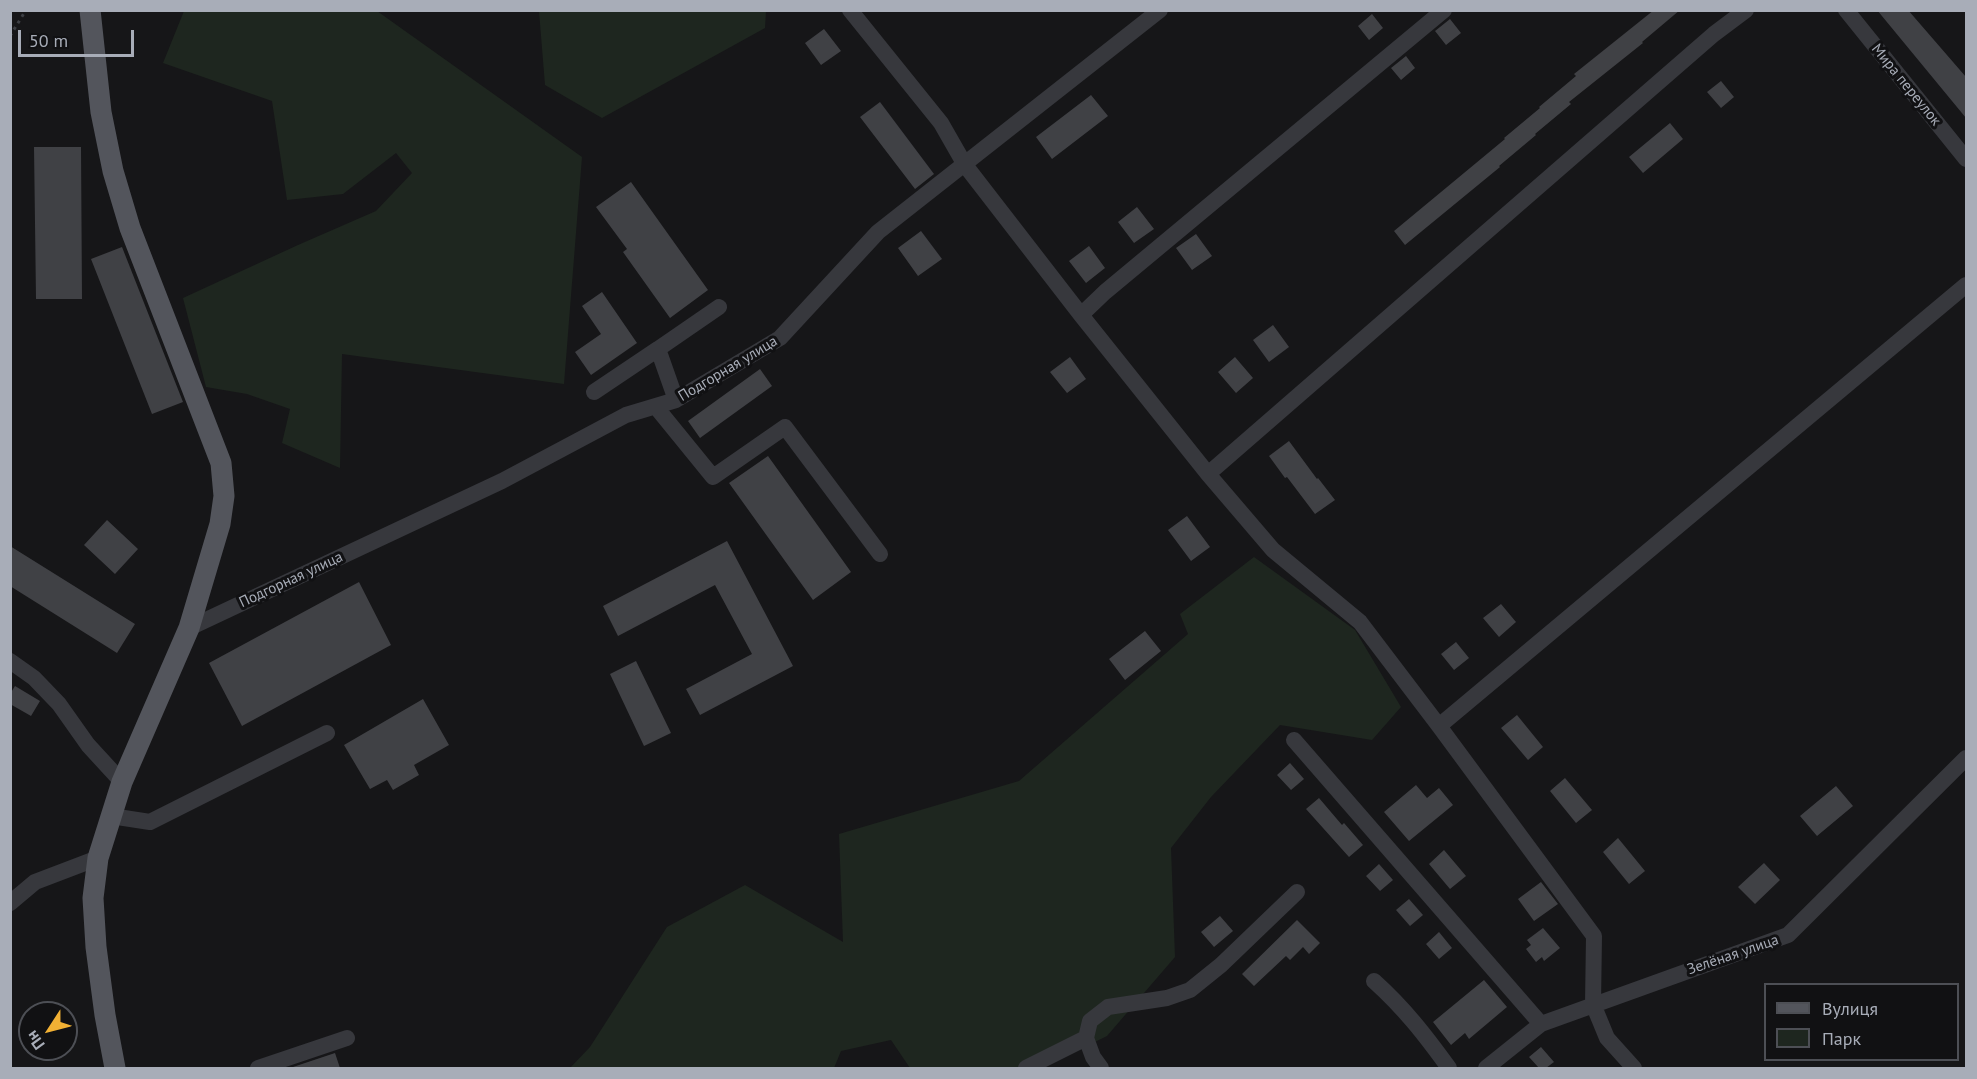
<!DOCTYPE html>
<meta charset="utf-8">
<style>
body{margin:0}
#map{position:relative;width:1977px;height:1079px;overflow:hidden;background:#161618;font-family:"PT Sans",sans-serif}
canvas{display:block}
.frame{position:absolute;inset:0;border:12px solid #a8adb8;pointer-events:none}
.legend{position:absolute;left:1764px;top:983px;width:195px;height:78px;box-sizing:border-box;background:#111113;border:2px solid #4d4f55;margin:0;padding:8px 10px;list-style:none;font-size:18px;color:#a8adb8}
.legend li{display:flex;align-items:center;gap:12px;height:30px}
.legend b{width:30px;border:2px solid #4d4f55}
.north{position:absolute;left:18px;top:1001px;width:60px;height:60px;box-sizing:border-box;background:#111113;border:2px solid #4d4f55;border-radius:50%;rotate:234deg;font-size:16px;font-weight:700;line-height:24px;text-align:center;color:#a8adb8}
.north::after{content:'';display:block;margin:auto;width:21px;height:27px;background:#f2b134;clip-path:polygon(50% 0,100% 100%,50% 72%,0 100%)}
.scale{position:absolute;left:18px;top:30px;width:116px;height:27px;box-sizing:border-box;border:3px solid #a8adb8;border-top:0;padding-left:8px;font-size:18px;line-height:21px;white-space:nowrap;color:#a8adb8;-webkit-text-stroke:4px #111113;paint-order:stroke}
</style>
<div id="map">
<canvas width="1977" height="1079"></canvas>
<div class="frame"></div>
<ul class="legend">
<li><b style="height:8px;background:#53555c"></b>Вулиця</li>
<li><b style="height:16px;background:#1e261f"></b>Парк</li>
</ul>
<div class="north">Пн</div>
<div class="scale">50 m</div>
</div>
<script>
const g = document.querySelector('canvas').getContext('2d');
g.lineJoin = 'round';
function paint(path, color) { g.fillStyle = color; g.fill(path, 'evenodd'); }
function trace(path, color, width, dash) { g.strokeStyle = color; g.lineWidth = width; g.lineCap = dash ? 'butt' : 'round'; g.setLineDash(dash || []); g.stroke(path); }
function drawText(font, color, halo, rows, align = 'center') {
  g.font = font + ' "PT Sans",sans-serif'; g.lineWidth = 6; g.setLineDash([]); g.textBaseline = 'middle'; g.strokeStyle = halo; g.fillStyle = color; for (const [text, x, y, turn = 0] of rows) {
    g.save(); g.translate(x, y); g.rotate((+turn || 0) * Math.PI / 180); g.textAlign = isNaN(turn) ? turn : align; if (halo) g.strokeText(text, 0, 0); g.fillText(text, 0, 0); g.restore();
  }
}
const green = new Path2D(`
 M 184,11 L 377,11 L 582,157 L 564,384 L 342,354 L 340,468 L 282,443 L 290,409 L 247,394 L 206,387 L 183,298 L 298,245 L 376,211 L 412,173 L 396,153 L 343,194 L 287,200 L 272,101 L 163,63 Z
 M 539,11 L 766,11 L 765,28 L 602,118 L 545,85 Z
 M 1254,557 L 1355,630 L 1401,707 L 1372,740 L 1280,725 L 1211,797 L 1171,848 L 1175,957 L 1107,1036 L 1042,1068 L 910,1068 L 891,1040 L 841,1051 L 834,1068 L 570,1068 L 590,1047 L 667,927 L 745,885 L 843,942 L 839,834 L 1019,781 L 1188,634 L 1180,614 Z`);
const building = new Path2D(`
 M 1654,10 L 1680,10 L 1642,42 L 1643,43 L 1569,102 L 1571,104 L 1535,134 L 1536,135 L 1499,166 L 1500,167 L 1405,245 L 1394,231 L 1505,139 L 1504,138 L 1540,108 L 1539,107 L 1576,76 L 1574,74 Z
 M 1877,10 L 1908,10 L 1966,77 L 1966,118 Z
 M 1372,14 L 1383,28 L 1369,40 L 1358,26 Z
 M 1450,19 L 1461,33 L 1446,45 L 1435,31 Z
 M 824,29 L 841,51 L 821,65 L 805,43 Z
 M 1406,56 L 1415,68 L 1401,80 L 1391,68 Z
 M 1721,81 L 1734,97 L 1721,108 L 1707,92 Z
 M 1091,95 L 1108,116 L 1052,159 L 1036,137 Z
 M 880,102 L 934,174 L 915,189 L 860,117 Z
 M 1670,123 L 1683,139 L 1643,173 L 1629,157 Z
 M 34,147 L 81,147 L 82,299 L 36,299 Z
 M 631,182 L 708,290 L 670,318 L 623,252 L 627,249 L 596,207 Z
 M 1137,207 L 1154,229 L 1134,243 L 1118,222 Z
 M 921,231 L 942,259 L 918,276 L 898,248 Z
 M 1196,234 L 1212,256 L 1192,270 L 1176,248 Z
 M 1089,246 L 1105,268 L 1086,283 L 1069,261 Z
 M 122,247 L 183,402 L 152,414 L 91,259 Z
 M 602,292 L 637,343 L 591,375 L 575,352 L 601,334 L 582,306 Z
 M 1273,325 L 1289,347 L 1269,362 L 1253,340 Z
 M 1070,357 L 1086,379 L 1067,393 L 1050,372 Z
 M 1235,357 L 1253,378 L 1236,393 L 1218,372 Z
 M 760,369 L 772,386 L 700,438 L 688,421 Z
 M 1289,441 L 1317,479 L 1318,478 L 1335,500 L 1315,514 L 1287,477 L 1285,478 L 1269,456 Z
 M 768,456 L 851,572 L 813,600 L 729,483 Z
 M 1187,516 L 1210,547 L 1191,561 L 1168,530 Z
 M 107,520 L 138,549 L 115,574 L 84,545 Z
 M 727,541 L 793,666 L 700,715 L 686,689 L 752,654 L 715,585 L 618,636 L 603,606 Z
 M 10,546 L 135,624 L 117,653 L 10,586 Z
 M 359,582 L 391,645 L 242,726 L 209,663 Z
 M 1501,604 L 1516,622 L 1499,637 L 1483,618 Z
 M 1145,631 L 1161,651 L 1125,680 L 1109,659 Z
 M 1456,642 L 1469,658 L 1454,670 L 1441,654 Z
 M 636,661 L 671,733 L 644,746 L 610,674 Z
 M 15,686 L 40,701 L 31,716 L 10,704 L 10,694 Z
 M 423,699 L 449,745 L 414,765 L 419,775 L 393,790 L 387,780 L 370,789 L 344,745 Z
 M 1517,715 L 1543,747 L 1528,760 L 1501,728 Z
 M 1290,763 L 1304,779 L 1291,790 L 1277,775 Z
 M 1565,778 L 1592,810 L 1576,823 L 1550,791 Z
 M 1416,785 L 1427,798 L 1439,788 L 1453,805 L 1409,841 L 1384,812 Z
 M 1836,786 L 1853,806 L 1817,836 L 1800,816 Z
 M 1319,798 L 1342,825 L 1344,823 L 1363,845 L 1349,857 L 1306,809 Z
 M 1618,838 L 1645,871 L 1629,884 L 1603,852 Z
 M 1444,850 L 1466,876 L 1450,889 L 1429,864 Z
 M 1764,863 L 1780,880 L 1755,904 L 1738,887 Z
 M 1379,864 L 1393,880 L 1380,891 L 1366,876 Z
 M 1541,882 L 1558,904 L 1534,921 L 1518,899 Z
 M 1409,899 L 1423,915 L 1410,926 L 1396,910 Z
 M 1220,916 L 1233,931 L 1214,947 L 1201,932 Z
 M 1297,920 L 1320,943 L 1309,954 L 1303,947 L 1290,960 L 1286,956 L 1254,986 L 1242,974 Z
 M 1543,928 L 1560,948 L 1544,961 L 1542,957 L 1536,962 L 1526,949 L 1531,945 L 1527,940 Z
 M 1439,932 L 1452,948 L 1439,959 L 1426,944 Z
 M 1484,980 L 1507,1007 L 1469,1039 L 1465,1033 L 1451,1045 L 1433,1022 Z
 M 1541,1047 L 1554,1062 L 1546,1068 L 1539,1068 L 1529,1057 Z
 M 335,1053 L 340,1068 L 293,1068 L 293,1067 Z`);
const path = new Path2D(`
 M 10,36 L 26,10`);
const minor = new Path2D(`
 M 850,10 L 941,123 L 965,165 L 1081,315 L 1208,474 L 1273,550 L 1360,622 L 1439,726 L 1594,936 L 1593,1004 L 1607,1038 L 1634,1068
 M 1846,10 L 1966,159
 M 1081,315 L 1105,292 L 1444,10
 M 594,392 L 658,349
 M 676,400 L 658,349 L 719,307
 M 656,407 L 713,477 L 785,427 L 880,554
 M 1208,474 L 1714,34 L 1746,10
 M 189,628 L 502,481 L 626,415 L 676,400 L 780,338 L 878,232 L 1160,10
 M 10,661 L 34,678 L 59,704 L 88,745 L 122,782
 M 1439,726 L 1966,285
 M 1294,740 L 1541,1024
 M 111,816 L 150,822 L 327,733
 M 10,903 L 35,882 L 98,858
 M 1374,981 C 1405,1009 1425,1035 1449,1068
 M 258,1068 L 347,1038
 M 1026,1068 L 1086,1038
 M 1101,1068 L 1093,1057 L 1086,1038 L 1090,1021 L 1108,1007 L 1167,998 L 1190,990 L 1221,965 L 1297,892
 M 1486,1068 L 1541,1024 L 1788,935 L 1966,758`);
const major = new Path2D(`
 M 90,10 L 101,112 L 113,171 L 130,228 L 221,463 L 224,496 L 220,524 L 189,628 L 122,782 L 98,858 L 93,898 L 96,947 L 105,1015 L 115,1068`);
const streetNames = [
 ["Мира переулок",1906,85,51],
 ["Подгорная улица",728,369,-31],
 ["Подгорная улица",291,580,-25],
 ["Зелёная улица",1733,955,-19]
];
paint(green, '#1e261f');
paint(building, '#404145');
trace(path, '#3d3f44', 3, [3, 4.5]);
trace(minor, '#37383d', 16);
trace(major, '#53555c', 21);
drawText('15px', '#a8adb8', '#111113', streetNames);
</script>
